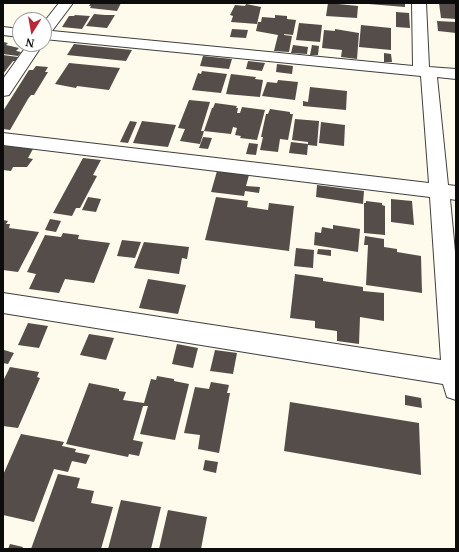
<!DOCTYPE html>
<style>
body{margin:0}
#map{position:relative;width:459px;height:552px;overflow:hidden;background:#fefaec;font-family:"Noto Serif",serif}
canvas{display:block}
.frame{position:absolute;inset:0;border:4px solid #0c0c0c;pointer-events:none}
.north{position:absolute;left:12px;top:12px;width:40px;height:40px;box-sizing:border-box;background:#fff;border:1px solid #9e9e9e;border-radius:50%;rotate:191deg;font-size:11px;font-weight:700;line-height:16px;text-align:center;color:#0c0c0c}
.north::after{content:'';display:block;margin:auto;width:14px;height:18px;background:#b62a37;clip-path:polygon(50% 0,100% 100%,50% 72%,0 100%)}
</style>
<div id="map">
<canvas width="459" height="552"></canvas>
<div class="frame"></div>
<div class="north">N</div>
</div>
<script>
const g = document.querySelector('canvas').getContext('2d');
g.lineJoin = 'round';
function paint(path, color) { g.fillStyle = color; g.fill(path, 'evenodd'); }
function trace(path, color, width, dash) { g.strokeStyle = color; g.lineWidth = width; g.lineCap = dash ? 'butt' : 'round'; g.setLineDash(dash || []); g.stroke(path); }
const building = new Path2D(`
 M 91,3 L 121,3 L 117,11 L 90,8 L 91,6 L 89,6 Z
 M 328,3 L 358,6 L 357,18 L 326,16 Z
 M 370,3 L 405,3 L 405,7 L 369,4 Z
 M 439,3 L 456,3 L 456,19 L 441,18 Z
 M 246,4 L 261,7 L 257,24 L 231,22 L 233,16 L 230,15 L 235,5 L 245,6 Z
 M 396,12 L 409,13 L 410,28 L 396,27 Z
 M 94,14 L 105,15 L 115,15 L 107,28 L 86,26 Z
 M 75,15 L 90,16 L 82,29 L 62,27 L 69,16 L 74,16 Z
 M 275,15 L 287,16 L 287,19 L 296,20 L 293,35 L 284,34 L 284,35 L 292,36 L 289,52 L 274,51 L 278,35 L 256,31 L 258,22 L 261,22 L 262,17 L 275,18 Z
 M 437,21 L 456,22 L 456,33 L 438,31 Z
 M 299,23 L 322,25 L 320,42 L 296,40 Z
 M 361,25 L 391,28 L 391,50 L 359,47 Z
 M 232,29 L 248,30 L 246,38 L 230,37 Z
 M 335,29 L 359,33 L 357,59 L 341,57 L 342,50 L 322,48 L 324,30 L 335,31 Z
 M 3,42 L 8,43 L 6,45 L 19,48 L 16,51 L 21,52 L 18,56 L 3,54 Z
 M 74,44 L 132,50 L 126,61 L 67,55 Z
 M 293,45 L 308,47 L 307,54 L 291,53 Z
 M 312,45 L 319,46 L 318,55 L 310,55 Z
 M 384,53 L 391,54 L 392,62 L 384,62 Z
 M 3,55 L 18,57 L 15,61 L 13,61 L 3,74 Z
 M 203,56 L 232,59 L 229,69 L 200,66 Z
 M 248,61 L 265,63 L 262,71 L 246,69 Z
 M 69,63 L 120,68 L 109,90 L 77,86 L 76,88 L 55,84 Z
 M 277,64 L 293,66 L 292,74 L 276,72 Z
 M 36,66 L 48,67 L 45,72 L 48,72 L 34,95 L 31,95 L 28,99 L 10,130 L 3,129 L 3,111 L 29,70 L 33,70 Z
 M 202,71 L 227,74 L 221,93 L 192,90 L 198,73 L 201,74 Z
 M 231,74 L 256,77 L 255,79 L 263,80 L 260,97 L 226,94 Z
 M 278,80 L 298,82 L 295,100 L 262,96 L 267,82 L 277,83 Z
 M 310,87 L 347,91 L 346,110 L 303,106 L 303,101 L 308,102 Z
 M 189,100 L 210,102 L 201,131 L 204,131 L 200,144 L 180,141 L 185,129 L 178,128 Z
 M 215,103 L 237,106 L 236,108 L 238,108 L 237,113 L 240,113 L 242,107 L 265,110 L 257,140 L 240,138 L 241,136 L 235,135 L 237,128 L 233,127 L 231,134 L 204,131 L 212,108 L 213,108 Z
 M 270,109 L 290,112 L 290,114 L 293,114 L 288,140 L 280,139 L 278,152 L 260,150 L 263,137 L 261,137 L 266,114 L 268,114 Z
 M 295,119 L 319,121 L 317,146 L 308,145 L 308,142 L 292,140 Z
 M 130,121 L 137,122 L 128,143 L 120,142 Z
 M 142,121 L 176,125 L 168,147 L 133,143 Z
 M 321,122 L 345,125 L 344,146 L 319,143 Z
 M 203,137 L 212,138 L 208,149 L 199,148 Z
 M 291,142 L 308,144 L 307,155 L 289,153 Z
 M 249,143 L 258,144 L 256,155 L 246,154 Z
 M 3,145 L 33,149 L 28,158 L 33,159 L 27,167 L 13,167 L 11,171 L 3,170 Z
 M 83,158 L 101,160 L 93,175 L 97,176 L 80,208 L 76,208 L 72,216 L 53,213 Z
 M 217,171 L 249,175 L 246,186 L 260,187 L 259,193 L 245,191 L 244,196 L 211,192 Z
 M 317,185 L 364,191 L 363,204 L 316,197 Z
 M 88,197 L 101,199 L 96,212 L 82,210 Z
 M 216,197 L 248,201 L 247,207 L 268,210 L 269,203 L 294,206 L 289,251 L 205,240 Z
 M 391,199 L 412,201 L 414,225 L 391,222 Z
 M 366,201 L 382,203 L 382,205 L 385,206 L 385,235 L 364,233 L 364,203 L 366,203 Z
 M 50,219 L 61,221 L 56,232 L 45,230 Z
 M 3,220 L 8,221 L 6,224 L 10,224 L 9,228 L 39,232 L 18,272 L 3,270 Z
 M 333,225 L 360,229 L 358,252 L 314,245 L 315,232 L 321,233 L 322,227 L 333,229 Z
 M 63,233 L 79,235 L 78,239 L 110,243 L 94,283 L 65,279 L 59,293 L 29,289 L 36,274 L 27,272 L 45,235 L 61,237 Z
 M 365,236 L 384,239 L 384,247 L 397,249 L 397,252 L 421,256 L 422,293 L 366,285 L 368,245 L 364,245 Z
 M 122,240 L 141,242 L 135,258 L 117,256 Z
 M 144,242 L 189,247 L 187,259 L 182,258 L 179,274 L 134,268 Z
 M 296,248 L 314,250 L 313,268 L 294,266 Z
 M 318,249 L 331,250 L 331,256 L 317,254 Z
 M 295,274 L 323,278 L 323,281 L 363,287 L 363,291 L 384,293 L 384,321 L 360,317 L 359,344 L 337,341 L 337,331 L 315,328 L 315,321 L 290,318 Z
 M 148,279 L 186,285 L 178,314 L 139,308 Z
 M 28,323 L 48,326 L 39,348 L 18,345 Z
 M 89,334 L 114,338 L 106,360 L 80,355 Z
 M 177,344 L 198,348 L 193,368 L 172,364 Z
 M 4,350 L 14,353 L 8,364 L 3,363 Z
 M 215,350 L 237,353 L 233,374 L 210,371 Z
 M 10,367 L 39,372 L 37,377 L 40,378 L 18,428 L 3,426 L 3,381 Z
 M 157,376 L 174,379 L 174,381 L 189,384 L 175,440 L 140,434 L 148,406 L 143,406 L 133,440 L 143,442 L 139,456 L 129,454 L 128,457 L 66,444 L 89,383 L 119,389 L 119,391 L 126,392 L 123,400 L 144,403 L 151,379 L 156,380 Z
 M 211,382 L 229,385 L 227,393 L 230,393 L 219,453 L 198,449 L 200,435 L 184,433 L 195,387 L 209,389 Z
 M 405,395 L 421,398 L 422,408 L 405,405 Z
 M 290,402 L 419,423 L 421,475 L 284,451 Z
 M 21,434 L 64,442 L 62,446 L 76,449 L 75,452 L 90,455 L 86,464 L 72,461 L 68,472 L 54,469 L 34,522 L 3,515 L 3,475 Z
 M 205,460 L 218,462 L 216,473 L 203,470 Z
 M 58,474 L 80,478 L 77,488 L 94,491 L 91,503 L 113,507 L 101,549 L 31,549 Z
 M 121,500 L 161,507 L 151,549 L 108,549 Z
 M 168,510 L 207,517 L 201,549 L 159,549 Z
 M 10,544 L 23,547 L 22,549 L 8,549 Z`);
const street = new Path2D(`
 M 59,3 L 73,3 L 52,31 L 413,66 L 412,3 L 426,3 L 429,67 L 456,69 L 456,79 L 437,77 L 448,185 L 456,186 L 456,200 L 450,199 L 456,262 L 456,400 L 447,397 L 443,384 L 3,313 L 3,293 L 441,360 L 430,197 L 3,145 L 3,133 L 429,183 L 421,76 L 44,39 L 44,22 Z
 M 3,27 L 20,29 L 20,37 L 3,35 Z
 M 28,44 L 43,44 L 9,95 L 3,96 L 3,79 Z`);
paint(building, '#544d49');
trace(street, '#3f3f3f', 2);
paint(street, '#fff');
</script>
